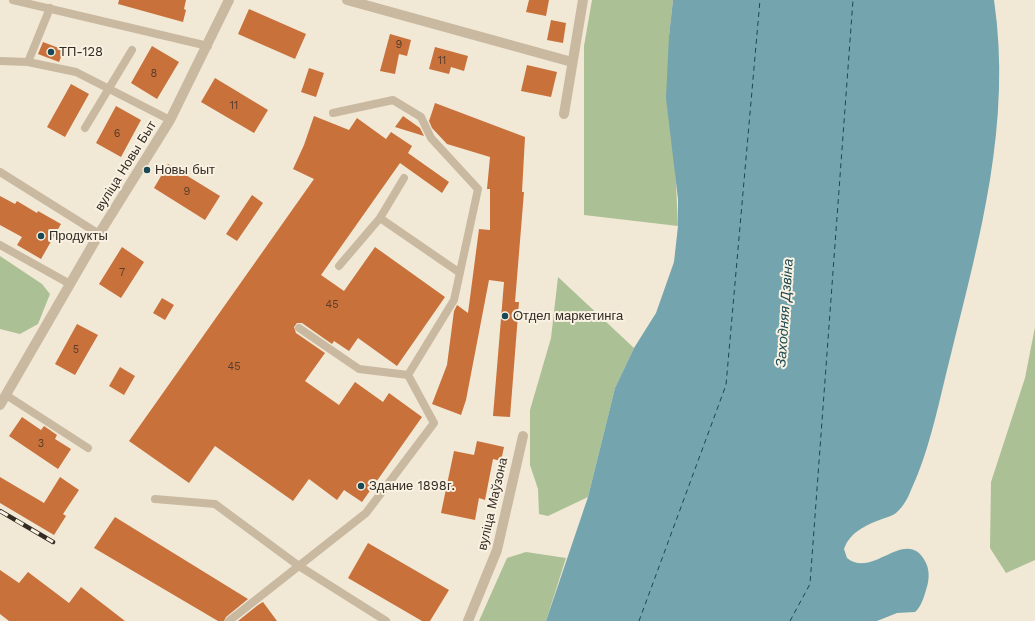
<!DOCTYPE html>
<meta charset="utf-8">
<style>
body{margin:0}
canvas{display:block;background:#f1e8d5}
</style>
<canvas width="1035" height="621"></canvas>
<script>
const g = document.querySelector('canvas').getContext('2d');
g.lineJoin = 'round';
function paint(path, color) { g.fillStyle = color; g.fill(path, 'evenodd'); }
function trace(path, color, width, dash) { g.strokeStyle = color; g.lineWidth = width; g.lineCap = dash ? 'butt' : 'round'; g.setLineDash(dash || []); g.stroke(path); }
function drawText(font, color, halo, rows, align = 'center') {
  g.font = font + ' "Work Sans",sans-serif'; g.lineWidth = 4; g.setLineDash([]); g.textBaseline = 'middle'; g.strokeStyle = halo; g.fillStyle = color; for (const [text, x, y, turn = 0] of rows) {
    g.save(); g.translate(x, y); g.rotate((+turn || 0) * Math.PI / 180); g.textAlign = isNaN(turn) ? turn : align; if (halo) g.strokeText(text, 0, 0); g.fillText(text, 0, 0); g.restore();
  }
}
const green = new Path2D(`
 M 592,0 L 673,0 L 669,36 L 678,226 L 584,215 L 584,46 Z
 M 0,256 L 42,284 L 50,294 L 38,324 L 20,334 L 0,329 Z
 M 558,277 L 634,348 L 615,388 L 588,497 L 548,516 L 539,514 L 538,489 L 530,465 L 530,410 L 551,338 Z
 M 1035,327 L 1035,560 L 1006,573 L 990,548 L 991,482 L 1025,378 Z
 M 526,552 L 566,558 L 546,621 L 479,621 L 507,558 Z`);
const water = new Path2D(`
 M 673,0 L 994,0 C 1012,122 980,237 951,354 C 940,397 930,450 911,490 C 908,498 903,507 896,513 C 892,516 887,517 882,519 C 866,525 850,532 844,549 L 847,558 C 873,580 907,524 926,563 C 930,571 929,582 926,590 C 924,597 921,607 915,612 L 897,613 L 877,621 L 546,621 L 588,497 L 615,388 L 634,348 L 656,313 L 674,262 L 678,226 L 678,199 L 666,98 L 669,36 Z`);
const ferry = new Path2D(`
 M 639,621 L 726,385 L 760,0
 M 790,621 L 810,584 L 853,0`);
const building = new Path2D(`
 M 119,0 L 186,0 L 184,9 L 186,10 L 183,22 L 118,4 Z
 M 529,0 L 549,0 L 546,16 L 526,12 Z
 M 249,9 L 306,34 L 295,59 L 238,34 Z
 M 551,20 L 566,23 L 563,43 L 547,40 Z
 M 390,34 L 411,40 L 407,56 L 399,54 L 395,74 L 380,71 Z
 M 43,42 L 64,50 L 59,62 L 38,54 Z
 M 152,46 L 179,62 L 157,99 L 131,83 Z
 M 435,47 L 468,56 L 464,71 L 451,67 L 449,74 L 429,69 Z
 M 527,65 L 557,72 L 551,97 L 521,91 Z
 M 309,68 L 324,73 L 316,97 L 301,92 Z
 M 215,78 L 268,110 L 254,133 L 201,102 Z
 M 71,84 L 89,94 L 65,137 L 47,127 Z
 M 435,103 L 525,137 L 522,192 L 524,192 L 515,302 L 519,302 L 510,417 L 493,416 L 504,282 L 489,280 L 466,400 L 461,415 L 432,404 L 447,365 L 454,311 L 457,305 L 468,313 L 479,229 L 490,230 L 490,189 L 487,189 L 490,157 L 447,144 L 432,128 L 429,121 Z
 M 116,106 L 141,120 L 121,157 L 96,143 Z
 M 314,116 L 349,130 L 357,118 L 386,139 L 391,132 L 412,146 L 408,153 L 449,182 L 442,193 L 400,163 L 321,275 L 344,291 L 375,247 L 445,297 L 397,366 L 358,338 L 349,351 L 334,341 L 332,344 L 302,323 L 297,323 L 294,327 L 296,333 L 325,353 L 305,381 L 339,405 L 355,382 L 383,402 L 389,393 L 422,417 L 362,502 L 344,490 L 337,500 L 309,479 L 293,501 L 215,446 L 189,483 L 129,441 L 314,179 L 293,169 L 304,145 Z
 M 403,116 L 420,128 L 424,136 L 395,127 Z
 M 168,164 L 220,196 L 205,220 L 154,188 Z
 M 252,195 L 263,203 L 237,241 L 226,234 Z
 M 0,196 L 15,204 L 17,201 L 37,213 L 38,211 L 61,224 L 41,259 L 17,245 L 22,237 L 0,225 Z
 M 122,247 L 144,262 L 121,298 L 99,284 Z
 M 162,298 L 174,305 L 165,320 L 153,313 Z
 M 77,324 L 98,335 L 75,375 L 55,364 Z
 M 120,367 L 135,376 L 124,395 L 109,386 Z
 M 22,417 L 41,430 L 44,426 L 57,435 L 55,439 L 71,449 L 58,469 L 9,436 Z
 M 477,441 L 504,447 L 501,461 L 493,459 L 485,500 L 479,498 L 475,520 L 441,513 L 454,451 L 474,455 Z
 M 0,477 L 44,503 L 60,477 L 79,490 L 63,514 L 66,516 L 54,535 L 0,503 Z
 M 115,517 L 248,599 L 226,617 L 224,621 L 218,621 L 94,548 Z
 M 368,543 L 449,590 L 430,621 L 422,621 L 348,578 Z
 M 0,570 L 19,583 L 28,572 L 69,603 L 81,587 L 125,621 L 9,621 L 0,614 Z
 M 263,602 L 277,621 L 238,621 L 258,605 Z`);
const service = new Path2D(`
 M 13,0 L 208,46
 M 0,61 L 28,62 L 50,8
 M 28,62 L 76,72 L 170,120
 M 85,128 L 132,50
 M 0,172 L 99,234
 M 380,218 L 460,273
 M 0,245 L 70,284
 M 339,266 L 380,218 L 404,178
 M 299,328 L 359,369 L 408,375
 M 6,395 L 88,448
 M 155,499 L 215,504 L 299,566 L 386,621
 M 229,621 L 366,513 L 434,423 L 408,375 L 454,300 L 478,189 L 431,138 L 421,117 L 393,100 L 333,113`);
const minor = new Path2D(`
 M 347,0 L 572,62
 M 564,114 L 583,0
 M 0,405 L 99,234 L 170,120 L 229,0
 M 468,621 L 497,550 L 523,436`);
const rail = new Path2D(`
 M 0,511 L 53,542`);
const markers = [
 [51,52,4,"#194955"],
 [147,170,4,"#194955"],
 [41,236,4,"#194955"],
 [505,316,4,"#194955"],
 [361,486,4,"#194955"]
];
const numberNames = [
 ["9",399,45],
 ["11",442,61],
 ["8",154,74],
 ["11",234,106],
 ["6",117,134],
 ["9",187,192],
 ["7",122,273],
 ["45",332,305],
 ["5",76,350],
 ["45",234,367],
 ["3",41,444]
];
const poiNames = [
 ["ТП-128",59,52],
 ["Новы быт",155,170],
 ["Продукты",49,236],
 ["Отдел маркетинга",513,316],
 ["Здание 1898г.",369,486]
];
const streetNames = [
 ["вуліца Новы Быт",126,166,-58],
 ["вуліца Маўзона",493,504,-77]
];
const waterNames = [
 ["Заходняя Дзвіна",785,313,-86]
];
paint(green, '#acc095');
paint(water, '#74a4ae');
trace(ferry, '#194955', 1, [5, 4]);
paint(building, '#c9713b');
trace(service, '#c9b9a1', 8);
trace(minor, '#c9b9a1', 10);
trace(rail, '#332b24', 4.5);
trace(rail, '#f9f1e1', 3, [9]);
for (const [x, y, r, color] of markers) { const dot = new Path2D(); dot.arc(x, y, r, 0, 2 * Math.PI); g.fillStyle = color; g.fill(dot); trace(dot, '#f9f1e1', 1.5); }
drawText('11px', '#583c2a', null, numberNames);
drawText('13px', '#332b24', '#f9f1e1', poiNames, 'left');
drawText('13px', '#332b24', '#f9f1e1', streetNames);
drawText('italic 14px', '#194955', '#f9f1e1', waterNames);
</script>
